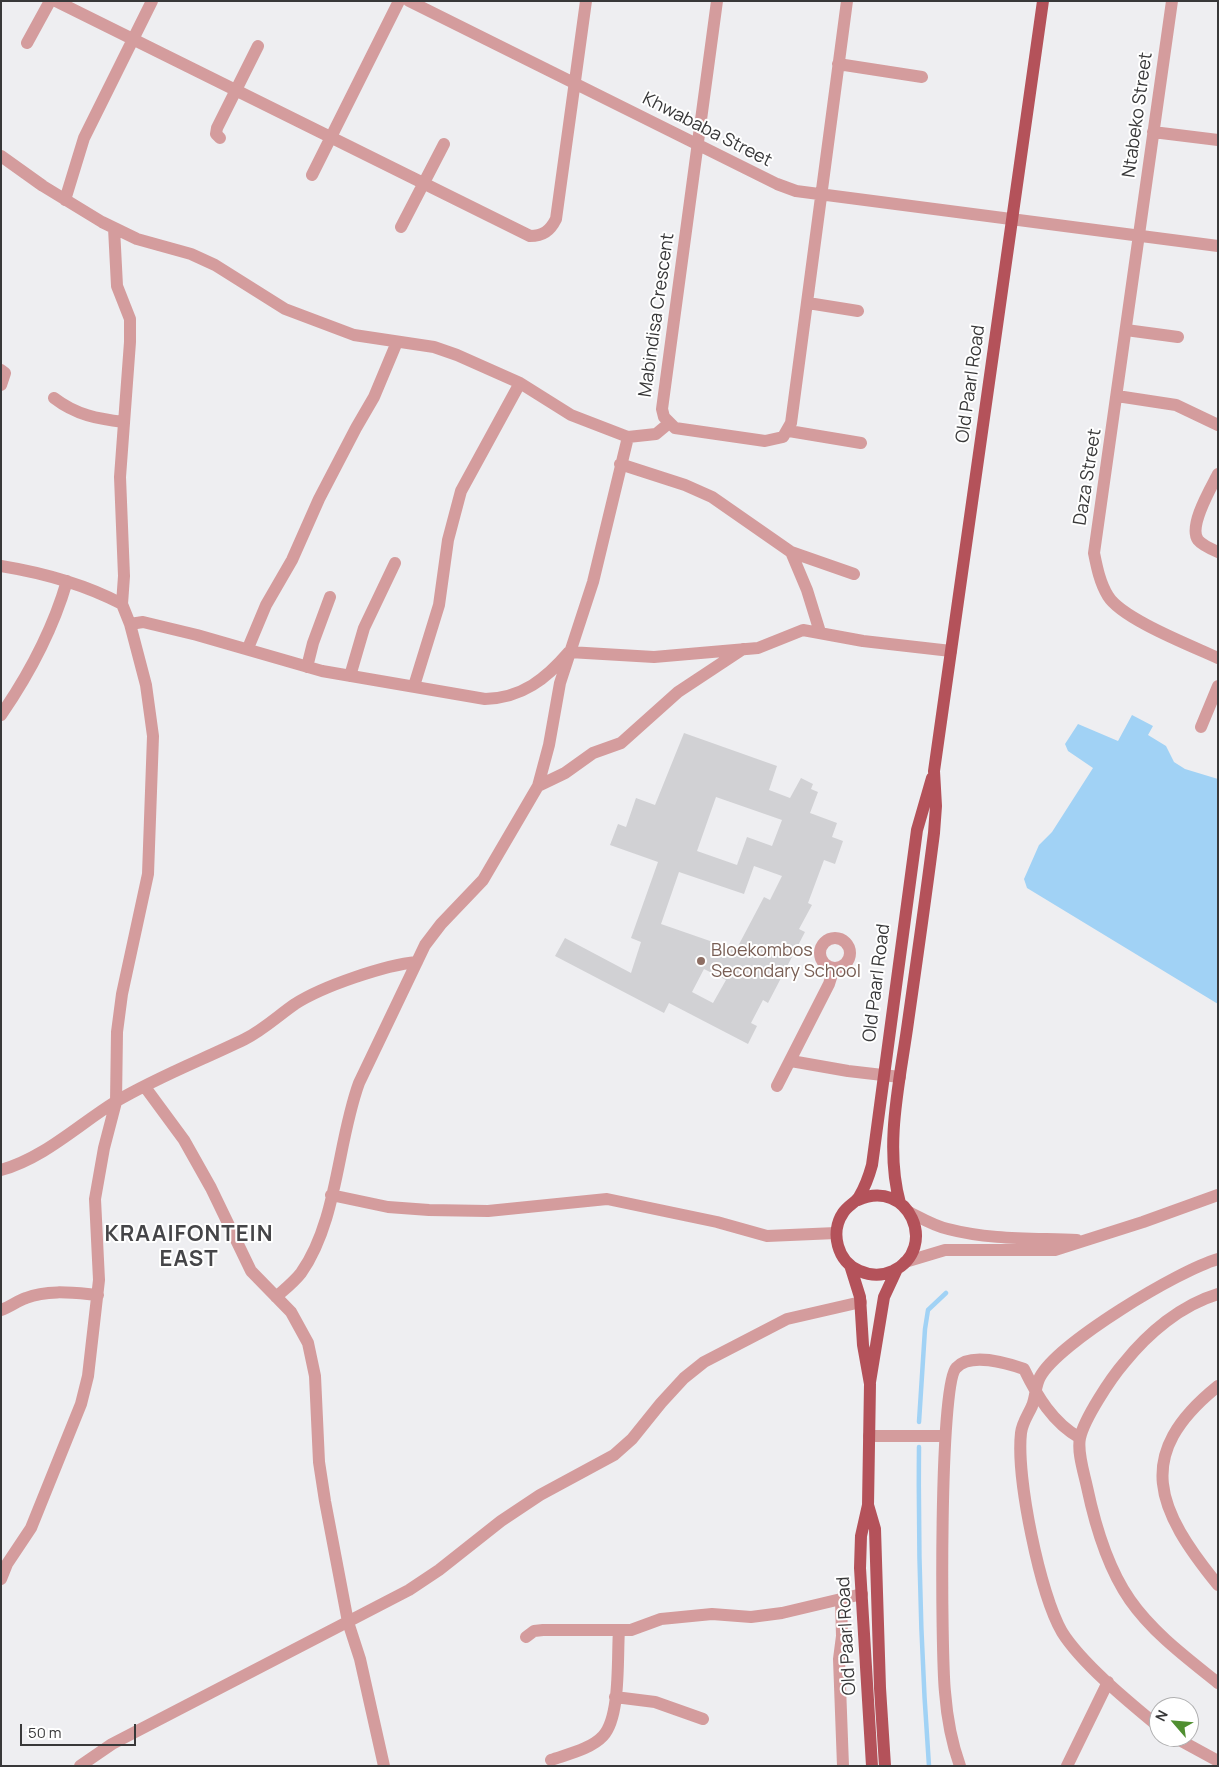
<!DOCTYPE html>
<style>
body{margin:0}
#map{position:relative;width:1219px;height:1767px;overflow:hidden;background:#eeeef1;font-family:Manrope,sans-serif}
canvas{display:block}
.frame{position:absolute;inset:0;border:2px solid #383839;pointer-events:none}
.north{position:absolute;left:1149px;top:1697px;width:50px;height:50px;box-sizing:border-box;background:#fff;border:1px solid #afafb0;border-radius:50%;rotate:297deg;font-size:14px;font-weight:700;line-height:20px;text-align:center;color:#383839}
.north::after{content:'';display:block;margin:auto;width:18px;height:22px;background:#508f31;clip-path:polygon(50% 0,100% 100%,50% 72%,0 100%)}
.scale{position:absolute;left:20px;top:1724px;width:116px;height:22px;box-sizing:border-box;border:2px solid #383839;border-top:0;padding-left:6px;font-size:15px;line-height:18px;white-space:nowrap;color:#383839;-webkit-text-stroke:4px #fff;paint-order:stroke}
</style>
<div id="map">
<canvas width="1219" height="1767"></canvas>
<div class="frame"></div>
<div class="north">N</div>
<div class="scale">50 m</div>
</div>
<script>
const g = document.querySelector('canvas').getContext('2d');
g.lineJoin = 'round';
function paint(path, color) { g.fillStyle = color; g.fill(path, 'evenodd'); }
function trace(path, color, width, dash) { g.strokeStyle = color; g.lineWidth = width; g.lineCap = dash ? 'butt' : 'round'; g.setLineDash(dash || []); g.stroke(path); }
function drawText(font, color, halo, rows, align = 'center') {
  g.font = font + ' Manrope,sans-serif'; g.lineWidth = 4; g.setLineDash([]); g.textBaseline = 'middle'; g.strokeStyle = halo; g.fillStyle = color; for (const [text, x, y, turn = 0] of rows) {
    g.save(); g.translate(x, y); g.rotate((+turn || 0) * Math.PI / 180); g.textAlign = isNaN(turn) ? turn : align; if (halo) g.strokeText(text, 0, 0); g.fillText(text, 0, 0); g.restore();
  }
}
const water = new Path2D(`
 M 1132,715 L 1153,726 L 1148,735 L 1166,746 L 1174,762 L 1185,769 L 1218,779 L 1218,1004 L 1027,888 L 1024,879 L 1039,845 L 1052,832 L 1093,768 L 1068,751 L 1065,744 L 1078,724 L 1118,741 Z`);
const stream = new Path2D(`
 M 919,1422 L 925,1329 L 928,1310 L 946,1293
 M 919,1447 C 918,1554 921,1659 929,1766`);
const building = new Path2D(`
 M 684,733 L 777,766 L 769,790 L 790,798 L 801,778 L 813,784 L 811,789 L 818,792 L 810,813 L 837,823 L 832,837 L 843,841 L 835,864 L 824,860 L 808,903 L 812,905 L 799,929 L 805,932 L 768,1003 L 763,1000 L 751,1023 L 757,1026 L 748,1044 L 669,1003 L 664,1013 L 555,956 L 565,938 L 631,973 L 641,942 L 631,938 L 658,862 L 610,845 L 618,824 L 626,827 L 636,798 L 655,805 ZM 716,797 L 782,820 L 772,846 L 747,837 L 737,865 L 697,851 ZM 754,866 L 782,876 L 770,900 L 764,897 L 736,950 L 661,924 L 679,872 L 744,894 ZM 704,969 L 726,980 L 713,1003 L 692,992 Z`);
const minor = new Path2D(`
 M 56,1 L 530,236 C 543,236 550,231 556,219 L 586,1
 M 409,1 L 777,184 L 796,191 L 1218,246
 M 717,1 L 662,409 L 664,417 L 675,428 L 765,441 L 783,437 L 791,423 L 847,1
 M 1172,1 L 1094,553 C 1097,568 1100,583 1108,596 C 1122,619 1192,646 1218,658
 M 27,43 L 50,1
 M 838,64 L 922,77
 M 1153,132 L 1218,140
 M 220,138 L 216,134 L 217,128 L 258,46
 M 1,156 L 43,186 L 102,222 L 137,239 L 191,254 L 215,265 L 285,309 L 354,335 L 434,347 L 457,355 L 520,383 L 571,415 L 628,437
 M 312,175 L 399,1
 M 65,200 L 84,138 L 152,1
 M 401,227 L 444,144
 M 808,303 L 858,311
 M 1126,330 L 1178,337
 M 1,370 L 5,373 L 1,385
 M 1117,396 L 1176,405 L 1218,425
 M 54,398 C 76,415 98,419 124,422
 M 789,431 L 861,443
 M 620,464 L 685,485 L 712,497 L 791,552 L 854,574
 M 1218,474 C 1211,488 1188,526 1198,540 C 1202,545 1211,549 1218,552
 M 791,552 L 807,590 L 820,632
 M 1,566 C 44,573 84,584 122,604
 M 130,624 L 143,622 L 197,635 L 322,671 L 485,699 C 522,698 546,679 569,652 L 654,657 L 758,648 L 803,630 L 863,641 L 951,651
 M 248,648 L 266,605 L 292,560 L 319,499 L 356,428 L 374,397 L 397,342
 M 307,667 L 313,643 L 330,597
 M 350,676 L 364,628 L 395,563
 M 414,686 L 439,605 L 448,540 L 461,491 L 520,383
 M 1,715 C 30,673 53,629 67,581
 M 1201,727 L 1218,686
 M 538,786 L 565,773 L 593,753 L 621,743 L 678,692 L 743,649
 M820 953a15 15 0 1 1 30 0a15 15 0 1 1-30 0Z
 M 791,1061 L 848,1071 L 900,1077
 M 777,1086 L 829,984 L 834,968
 M 145,1087 L 184,1140 L 211,1188 L 251,1271 L 291,1312 L 308,1343 L 315,1376 L 319,1462 L 325,1501 L 348,1622 L 360,1659 L 384,1766
 M 1,1170 C 44,1158 78,1125 115,1102 C 157,1077 202,1060 245,1039 C 263,1030 279,1015 295,1004 C 323,986 385,965 417,962
 M 331,1195 L 388,1207 L 429,1210 L 488,1211 L 607,1199 L 717,1222 L 767,1236 L 836,1233
 M 909,1212 C 921,1218 934,1226 948,1229 C 990,1240 1034,1238 1077,1240
 M 905,1262 L 945,1250 L 1055,1250 L 1143,1222 L 1218,1195
 M 1218,1294 C 1181,1305 1148,1333 1124,1363 C 1111,1378 1084,1419 1080,1438 C 1077,1452 1084,1473 1087,1487 C 1095,1525 1107,1567 1130,1600 C 1153,1633 1187,1658 1218,1683
 M 276,1297 C 285,1289 294,1282 301,1273 C 338,1220 337,1143 359,1083 L 425,945 L 441,924 L 483,880 L 538,786 L 549,745 L 560,683 L 593,582 L 628,437 L 656,434 L 668,424
 M 1,1310 C 10,1307 17,1301 26,1298 C 48,1289 75,1293 98,1295
 M 1218,1386 C 1132,1455 1157,1510 1218,1585
 M 869,1436 L 945,1436
 M 1,1579 L 7,1564 L 31,1528 L 81,1404 L 88,1376 L 99,1280 L 95,1199 L 104,1148 L 116,1102 L 117,1032 L 122,994 L 148,874 L 153,736 L 146,685 L 130,624 L 122,604 L 124,576 L 120,477 L 130,342 L 130,319 L 117,286 L 114,228
 M 526,1637 L 534,1631 L 543,1630 L 631,1630 L 661,1619 L 712,1614 L 751,1617 L 782,1613 L 841,1599
 M 615,1697 L 655,1702 L 703,1719
 M 1159,1727 C 1130,1703 1082,1664 1062,1632 C 1040,1594 1016,1477 1021,1433 C 1022,1423 1028,1415 1032,1406 C 1036,1396 1035,1386 1040,1377 C 1058,1343 1179,1270 1218,1259
 M 1174,1737 L 1218,1761
 M 551,1760 C 568,1754 591,1749 603,1736 C 621,1717 617,1656 619,1630
 M 80,1766 L 112,1744 L 409,1590 L 439,1570 L 501,1521 L 540,1495 L 614,1455 L 632,1439 L 661,1403 L 684,1378 L 704,1362 L 787,1319 L 861,1302
 M 843,1766 L 839,1659 L 842,1636 L 841,1599 L 862,1594
 M 960,1766 C 951,1741 947,1718 945,1692 C 941,1652 939,1386 956,1368 C 970,1352 1007,1363 1024,1369 C 1037,1396 1053,1423 1080,1438
 M 1067,1766 L 1108,1682`);
const major = new Path2D(`
 M 858,1200 C 908,1177 940,1248 893,1271 C 882,1276 871,1276 860,1271 C 837,1262 830,1232 843,1213 C 847,1206 855,1203 859,1197 C 865,1187 869,1176 872,1165 L 917,830 L 932,778
 M 900,1203 C 884,1145 900,1081 908,1022 C 917,959 926,896 934,833 L 936,806 L 934,771 L 1043,1
 M 850,1265 L 860,1297 L 863,1345 L 870,1384 L 868,1505 L 875,1529 L 880,1688 L 885,1766
 M 870,1382 L 884,1297 L 897,1269
 M 868,1505 L 861,1536 L 860,1568 L 872,1766`);
const markers = [
 [701,961,5,"#8d6e63"]
];
const streetNames = [
 ["Ntabeko Street",1138,115,-82],
 ["Khwababa Street",707,130,27],
 ["Mabindisa Crescent",657,315,-82],
 ["Old Paarl Road",971,384,-82],
 ["Daza Street",1088,477,-81],
 ["Old Paarl Road",877,983,-83],
 ["Old Paarl Road",847,1636,-93]
];
const educationNames = [
 ["Bloekombos",711,951],
 ["Secondary School",711,972]
];
const districtNames = [
 ["KRAAIFONTEIN",189,1235],
 ["EAST",189,1260]
];
paint(water, '#a1d2f5');
trace(stream, '#a1d2f5', 4.5);
paint(building, '#d1d1d4');
trace(minor, '#d49c9d', 12);
trace(major, '#b4525a', 12);
for (const [x, y, r, color] of markers) { const dot = new Path2D(); dot.arc(x, y, r, 0, 2 * Math.PI); g.fillStyle = color; g.fill(dot); trace(dot, '#fff', 2); }
drawText('18px', '#383839', '#fff', streetNames);
drawText('18px', '#785e54', '#fff', educationNames, 'left');
g.letterSpacing = '1px';
drawText('bold 22px', '#454548', '#fff', districtNames);
g.letterSpacing = '0px';
</script>
